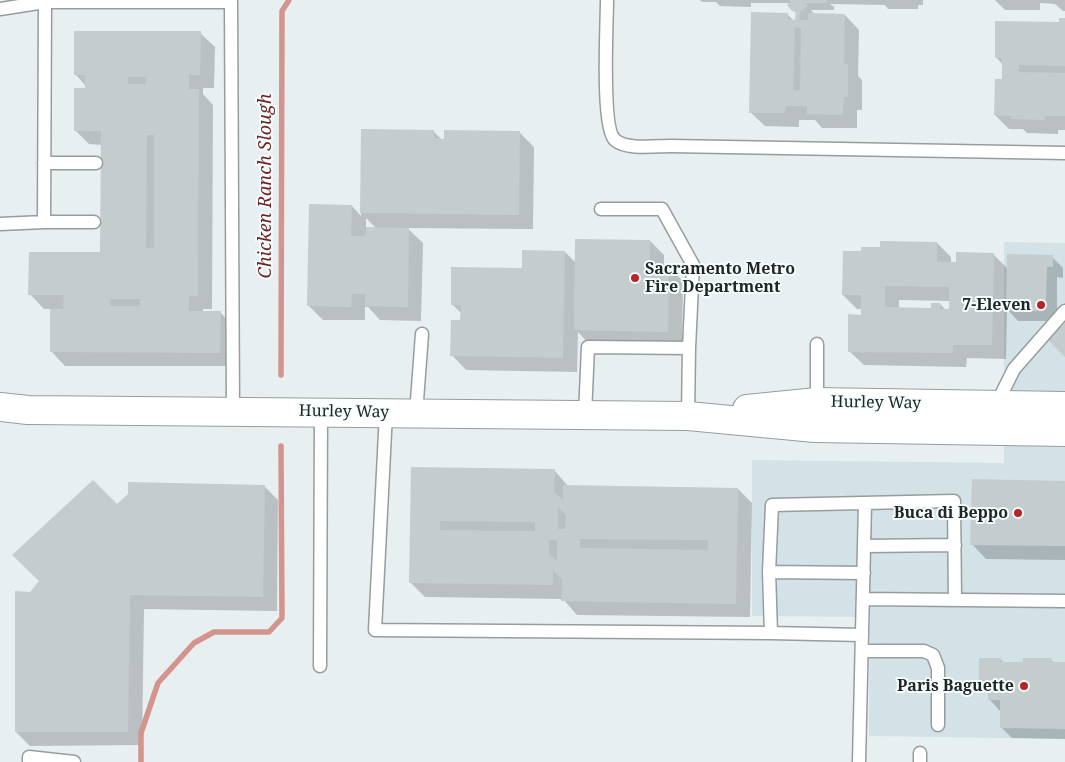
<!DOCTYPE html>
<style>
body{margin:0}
canvas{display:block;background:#e8eff1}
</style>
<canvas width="1065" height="762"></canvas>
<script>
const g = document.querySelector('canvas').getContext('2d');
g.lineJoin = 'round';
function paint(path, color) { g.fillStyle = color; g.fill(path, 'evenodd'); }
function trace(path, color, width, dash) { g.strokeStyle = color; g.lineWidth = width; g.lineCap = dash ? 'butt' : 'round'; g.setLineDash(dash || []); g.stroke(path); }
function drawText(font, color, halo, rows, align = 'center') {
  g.font = font + ' "Noto Serif",serif'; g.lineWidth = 4; g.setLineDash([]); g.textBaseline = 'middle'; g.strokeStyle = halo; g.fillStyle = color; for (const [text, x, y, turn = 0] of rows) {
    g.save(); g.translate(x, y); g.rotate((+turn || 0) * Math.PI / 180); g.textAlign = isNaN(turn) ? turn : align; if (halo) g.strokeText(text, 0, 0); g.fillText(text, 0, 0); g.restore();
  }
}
const built = new Path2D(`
 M 1004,242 L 1065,243 L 1065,739 L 869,736 L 870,617 L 752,616 L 752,460 L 1004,463 Z`);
const shadow = new Path2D(`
 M 700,0 L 923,0 L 923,5 L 918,5 L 918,9 L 888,9 L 885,5 L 830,4 L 834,7 L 834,10 L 811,10 L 815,15 L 845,15 L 859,30 L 858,76 L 862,80 L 862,110 L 857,110 L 857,128 L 822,128 L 815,120 L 799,120 L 799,127 L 765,126 L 750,112 L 787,14 L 794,21 L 796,21 L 797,14 L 789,5 L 791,3 L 751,3 L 751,7 L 720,6 L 716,2 L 702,2 Z
 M 995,0 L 1065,0 L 1065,11 L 1063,11 L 1055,4 L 1040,3 L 1040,10 L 1005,10 Z
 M 1065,20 L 1065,130 L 1058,130 L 1058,134 L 1027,133 L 1023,129 L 1009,129 L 995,115 L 1003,80 L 1003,65 L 996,57 Z
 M 200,33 L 215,47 L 214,88 L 203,88 L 203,94 L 213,105 L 212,309 L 203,309 L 203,312 L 220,312 L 234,327 L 234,366 L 65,366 L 51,351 L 51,309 L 44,309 L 30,294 L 101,253 L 102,145 L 89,144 L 75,130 L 86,86 L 75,74 Z
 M 362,131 L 434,132 L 442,140 L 445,140 L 519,132 L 534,147 L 533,229 L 407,228 L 423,243 L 421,321 L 380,320 L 368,307 L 365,307 L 365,320 L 323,320 L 308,305 L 352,206 L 361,216 ZM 366,218 L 376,228 L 366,228 Z
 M 650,241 L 664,255 L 664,267 L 669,267 L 683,281 L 682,345 L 589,344 L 578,332 L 577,372 L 466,370 L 452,355 L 462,314 L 452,304 L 523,269 L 565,252 L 576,263 Z
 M 937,243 L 951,257 L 951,263 L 957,263 L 993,254 L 1008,269 L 1052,257 L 1063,268 L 1063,278 L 1057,277 L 1057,313 L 1048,321 L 1018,321 L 1007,309 L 1006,359 L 967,358 L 966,367 L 864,365 L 849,351 L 862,316 L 862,309 L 857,309 L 843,295 L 862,253 L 881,248 ZM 899,300 L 950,301 L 950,310 L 946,310 L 940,304 L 932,310 L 899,309 Z
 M 412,468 L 554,470 L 568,486 L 738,489 L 752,503 L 750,617 L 577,615 L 563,599 L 425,597 L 411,583 Z
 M 1065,482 L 1065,560 L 986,559 L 972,544 Z
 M 264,486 L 278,500 L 277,611 L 144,609 L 142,745 L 30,746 L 16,732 L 30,593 L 117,505 Z
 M 1001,660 L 1005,664 L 1024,664 L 1051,660 L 1055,663 L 1065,663 L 1065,739 L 1012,738 L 1002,728 L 1000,711 L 990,700 L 990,695 L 986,692 L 987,686 L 980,680 Z`);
const stream = new Path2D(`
 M 281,375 L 282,11 L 289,0
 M 141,762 L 141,733 L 158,683 L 194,643 L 214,632 L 269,632 L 282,618 L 281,446`);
const building = new Path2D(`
 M 790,0 L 827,0 L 827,3 L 806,3 L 808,6 L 801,12 L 800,10 L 800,20 L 808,20 L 808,13 L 845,14 L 844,64 L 848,64 L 848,97 L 844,97 L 843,115 L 807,114 L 807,106 L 786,106 L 785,113 L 749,113 L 751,12 L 788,13 L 788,19 L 795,20 L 796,9 L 793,12 L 787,5 L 791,1 ZM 795,27 L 801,28 L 800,90 L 793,90 Z
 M 1059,18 L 1065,18 L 1065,66 L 1019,65 L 1019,72 L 1065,73 L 1065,116 L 1045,116 L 1045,120 L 1011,119 L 1011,116 L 994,115 L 995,79 L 1002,79 L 1002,58 L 995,58 L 995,21 L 1059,22 Z
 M 74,31 L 201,31 L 200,75 L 189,75 L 189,89 L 199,89 L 198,296 L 189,296 L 189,311 L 221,311 L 220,353 L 50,352 L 50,309 L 63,309 L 64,295 L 28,295 L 29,252 L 100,252 L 101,131 L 74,131 L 74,88 L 85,88 L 85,75 L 74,75 ZM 128,77 L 146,77 L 146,84 L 128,84 ZM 147,135 L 154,135 L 154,248 L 146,248 ZM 110,299 L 140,299 L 140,306 L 110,306 Z
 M 361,129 L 434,130 L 434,138 L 444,139 L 444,130 L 520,131 L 519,215 L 360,213 Z
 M 309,204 L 352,205 L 351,236 L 365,236 L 366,227 L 409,228 L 408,307 L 365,306 L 365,294 L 352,294 L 351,307 L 307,306 Z
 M 575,239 L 650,240 L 650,265 L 669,266 L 668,332 L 574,330 Z
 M 880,241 L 937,242 L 937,262 L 956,262 L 956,252 L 994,253 L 992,345 L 953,345 L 953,353 L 848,352 L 848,314 L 861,315 L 861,295 L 842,295 L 843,251 L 861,251 L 861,247 L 880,247 ZM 885,286 L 949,287 L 949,309 L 940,309 L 940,303 L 931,303 L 931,308 L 885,307 Z
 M 522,250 L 565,251 L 563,358 L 450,356 L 451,320 L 460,320 L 461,305 L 451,305 L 451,267 L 522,268 Z
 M 1007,254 L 1053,255 L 1053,267 L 1047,267 L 1046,301 L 1037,311 L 1006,310 Z
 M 1065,323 L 1065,357 L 1048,340 Z
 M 411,467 L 555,469 L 554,492 L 563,500 L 563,485 L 738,488 L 736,604 L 561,601 L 562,579 L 553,571 L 553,585 L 409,583 ZM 558,507 L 566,515 L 565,529 L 558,529 ZM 440,521 L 535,522 L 535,531 L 440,530 ZM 580,539 L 708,540 L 708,550 L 580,548 ZM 549,540 L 557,540 L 557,561 L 549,554 Z
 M 972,479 L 1065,481 L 1065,546 L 970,545 Z
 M 93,480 L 117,504 L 128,494 L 128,482 L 265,485 L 263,597 L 130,595 L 128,732 L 15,732 L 15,591 L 30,592 L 39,581 L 12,555 Z
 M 979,658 L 1001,658 L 1001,662 L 1023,662 L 1023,658 L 1052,658 L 1052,662 L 1065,662 L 1065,729 L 1000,728 L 1000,700 L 988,700 L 988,692 L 985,692 L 986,680 L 979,680 Z`);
const lane = new Path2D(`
 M 607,0 C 607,23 601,128 615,140 C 626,150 656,146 671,146 L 1065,153
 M 0,9 L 45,2 L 231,2 L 233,411
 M 44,163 L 96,163
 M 44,222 L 94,222
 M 0,224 L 44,222 L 45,2
 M 817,344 L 817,402
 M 996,405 L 1014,369 L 1065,311
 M 386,413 L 375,630 L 771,633
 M 416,414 L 422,334
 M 585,415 L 588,347 L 689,348 L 693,265 L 662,209 L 601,209
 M 688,416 L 689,348
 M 864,546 L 955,545
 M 769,572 L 771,633 L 862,635
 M 864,573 L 769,572 L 772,505 L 954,501 L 955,600
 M 863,599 L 1065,601
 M 862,651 L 924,651 L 933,655 L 938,668 L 938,725
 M 320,666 L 321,411
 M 920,753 L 920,762
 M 29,762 L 29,757 L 74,762
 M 859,762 L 865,503`);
const secondary = new Path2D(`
 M 0,407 L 28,410 L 688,416 L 815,428 L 1065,432
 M 747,409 L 817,402 L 1065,406`);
const markers = [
 [635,278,5,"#b62628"],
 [1041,305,5,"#b62628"],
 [1018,513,5,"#b62628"],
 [1024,686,5,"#b62628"]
];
const poiNames = [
 ["Sacramento Metro",645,269,"left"],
 ["Fire Department",645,287,"left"],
 ["7-Eleven",1031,305],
 ["Buca di Beppo",1008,513],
 ["Paris Baguette",1014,686]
];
const streetNames = [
 ["Hurley Way",876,403,1],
 ["Hurley Way",344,412,1]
];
const waterNames = [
 ["Chicken Ranch Slough",266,186,-90]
];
paint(built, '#d2e2e6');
paint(shadow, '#0003');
trace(stream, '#d3948d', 5.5);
paint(building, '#c5ccce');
trace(lane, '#969d9e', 15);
trace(secondary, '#969d9e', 30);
trace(lane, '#fff', 12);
trace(secondary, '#fff', 28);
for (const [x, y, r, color] of markers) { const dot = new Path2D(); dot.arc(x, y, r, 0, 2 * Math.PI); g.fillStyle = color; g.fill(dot); trace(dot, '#f5fdfe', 2); }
drawText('bold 16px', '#222525', '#f5fdfe', poiNames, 'right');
drawText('16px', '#222525', '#f5fdfe', streetNames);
drawText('italic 18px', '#6f2421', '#f5fdfe', waterNames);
</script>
